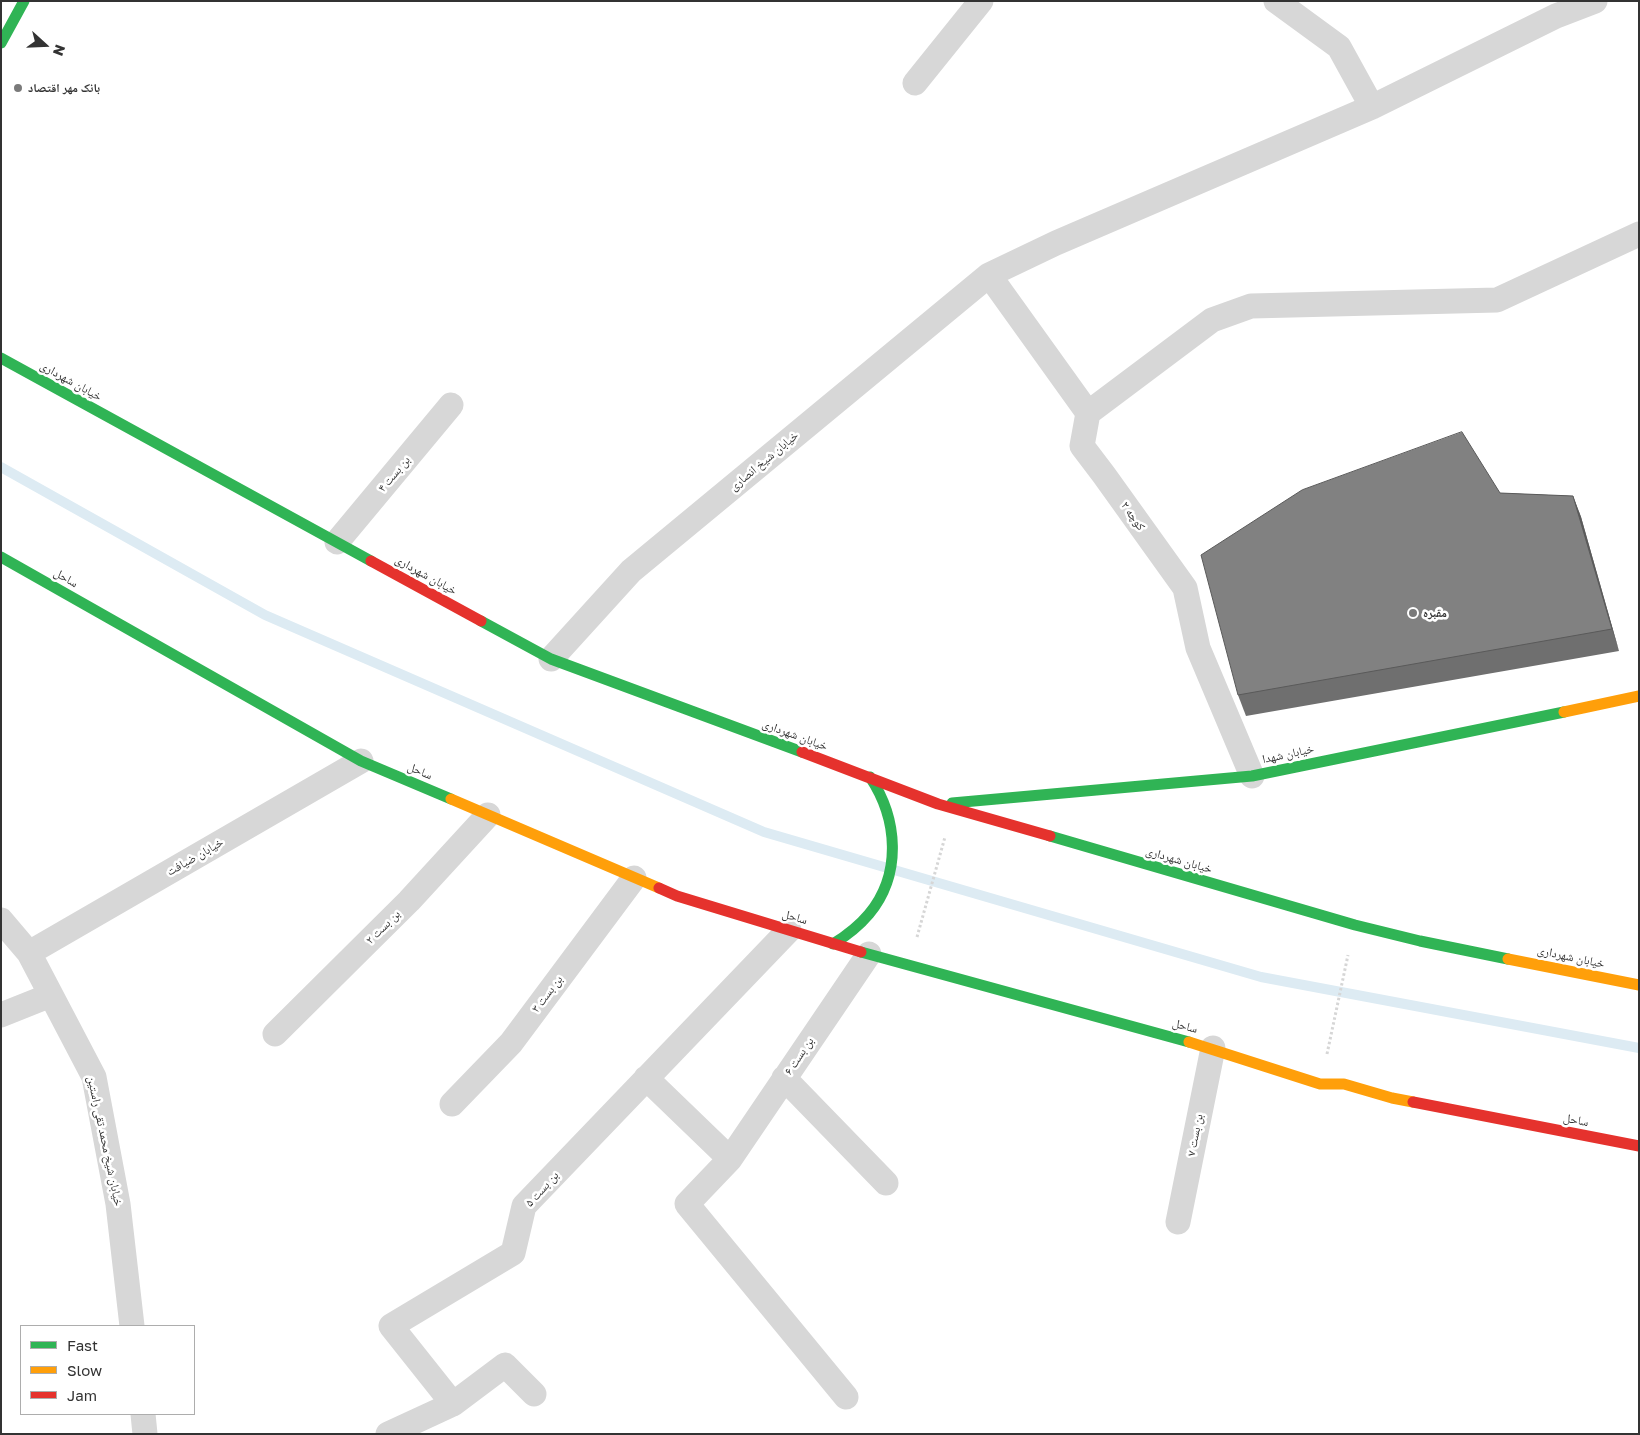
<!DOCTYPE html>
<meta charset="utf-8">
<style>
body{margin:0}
#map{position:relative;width:1640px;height:1435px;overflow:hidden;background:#fff;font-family:"Golos Text",sans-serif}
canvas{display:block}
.frame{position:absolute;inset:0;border:2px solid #333;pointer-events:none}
.legend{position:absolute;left:20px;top:1325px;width:175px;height:90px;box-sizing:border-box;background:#fff;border:1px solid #adadad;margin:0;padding:6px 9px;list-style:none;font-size:15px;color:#333}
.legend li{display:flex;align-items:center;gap:10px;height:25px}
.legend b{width:25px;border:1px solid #adadad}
.north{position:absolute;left:20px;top:20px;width:50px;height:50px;-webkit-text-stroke:4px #fff;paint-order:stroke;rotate:110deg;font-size:14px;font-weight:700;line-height:20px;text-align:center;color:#333}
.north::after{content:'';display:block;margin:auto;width:18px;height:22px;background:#333;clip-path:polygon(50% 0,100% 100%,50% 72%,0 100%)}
</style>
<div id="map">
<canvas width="1640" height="1435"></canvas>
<div class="frame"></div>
<ul class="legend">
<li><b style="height:6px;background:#30b455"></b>Fast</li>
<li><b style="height:6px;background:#ff9f0a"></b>Slow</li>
<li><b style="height:6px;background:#e5322d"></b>Jam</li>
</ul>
<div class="north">N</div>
</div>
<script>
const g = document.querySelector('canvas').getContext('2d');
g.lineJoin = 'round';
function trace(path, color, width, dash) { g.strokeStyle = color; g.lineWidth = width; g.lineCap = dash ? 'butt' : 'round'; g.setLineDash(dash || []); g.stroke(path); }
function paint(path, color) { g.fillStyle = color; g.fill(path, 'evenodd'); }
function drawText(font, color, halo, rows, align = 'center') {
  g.font = font + ' "Golos Text","Noto Naskh Arabic",sans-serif'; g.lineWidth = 5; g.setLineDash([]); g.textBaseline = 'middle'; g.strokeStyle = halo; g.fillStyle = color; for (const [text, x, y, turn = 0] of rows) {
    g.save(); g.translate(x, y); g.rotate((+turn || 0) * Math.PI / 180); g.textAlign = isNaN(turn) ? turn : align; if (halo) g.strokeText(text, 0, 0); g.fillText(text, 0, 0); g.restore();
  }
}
const stream = new Path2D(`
 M 1,467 L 265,615 L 764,832 L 1261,977 L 1639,1048`);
const path = new Path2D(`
 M 917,937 L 945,837
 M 1327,1054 L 1348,955`);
const street = new Path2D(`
 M 1276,1 L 1339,47 L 1372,107
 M 915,83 L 981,1
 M 989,275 L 1088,413 L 1082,446 L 1104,475 L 1185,588 L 1198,648 L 1252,776
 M 1088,413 L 1212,320 L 1251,306 L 1497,300 L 1639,234
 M 337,542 L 451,405
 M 551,659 L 631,571 L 989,275 L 1056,243 L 1372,107 L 1556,16 L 1595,1
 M 1,920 L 29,953 L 94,1077 L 118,1204 L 132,1326
 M 29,953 L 361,761
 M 1,1015 L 51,995
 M 275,1034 L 409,901 L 488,815
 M 646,1078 L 730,1159 L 687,1204 L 846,1397
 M 784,1078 L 886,1183
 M 452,1104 L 511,1043 L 634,878
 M 730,1159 L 869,954
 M 1178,1222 L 1213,1048
 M 453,1404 L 505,1365 L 534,1394
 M 143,1414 L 145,1434
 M 388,1434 L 453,1404 L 391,1326 L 513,1253 L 524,1206 L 789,930`);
const fast = new Path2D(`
 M 1,43 L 24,1
 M 1,358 L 371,561
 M 1,557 L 361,761 L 451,799
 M 481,621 L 551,659 L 802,752
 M 952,803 L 1252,776 L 1564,712
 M 1050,836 L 1355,925 L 1420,941 L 1508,959
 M 833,944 C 846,936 859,926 869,914 C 902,874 898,819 870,777
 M 861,952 L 1189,1042`);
const slow = new Path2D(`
 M 1564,712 L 1639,696
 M 451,799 L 659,888
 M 1508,959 L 1639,985
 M 1189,1042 L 1320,1084 L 1344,1084 L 1392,1098 L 1413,1102`);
const jam = new Path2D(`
 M 371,561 L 481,621
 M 802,752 L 938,804 L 1050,836
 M 659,888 L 677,896 L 861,952
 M 1413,1102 L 1639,1146`);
const wall = new Path2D(`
 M 1500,493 L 1573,496 L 1581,517 L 1619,651 L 1246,716 L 1238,695 Z`);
const shadedWall = new Path2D(`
 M 1573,496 L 1581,517 L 1619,651 L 1612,629 Z`);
const building = new Path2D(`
 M 1462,432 L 1500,493 L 1573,496 L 1612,629 L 1238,695 L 1201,555 L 1302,490 Z`);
const markers = [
 [18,88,5,"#7a7a7a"],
 [1413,613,5,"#7a7a7a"]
];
const poiNames = [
 ["بانک مهر اقتصاد",28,88],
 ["مقبره",1423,613]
];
const streetNames = [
 ["خیابان شهرداری",71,381,29],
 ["خیابان شیخ انصاری",764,461,-40],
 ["بن بست ۴",394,474,-50],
 ["کوچه ۲",1133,516,55],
 ["خیابان شهرداری",426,575,29],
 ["ساحل",66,578,30],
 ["خیابان شهرداری",795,735,20],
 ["خیابان شهدا",1288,754,-12],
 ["ساحل",420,771,23],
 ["خیابان ضیافت",195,857,-30],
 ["خیابان شهرداری",1179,860,16],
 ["ساحل",795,917,17],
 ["بن بست ۲",383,927,-45],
 ["خیابان شهرداری",1571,957,12],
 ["بن بست ۳",547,994,-53],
 ["ساحل",1185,1026,15],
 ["بن بست ۶",799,1056,-56],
 ["ساحل",1576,1120,11],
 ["بن بست ۷",1195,1135,-79],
 ["خیابان شیخ محمد تقی راستین",105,1141,78],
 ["بن بست ۵",542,1189,-48]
];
trace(stream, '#ddebf3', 10);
trace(path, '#d6d6d6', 3, [2.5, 2.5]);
trace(street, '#d7d7d7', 25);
trace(fast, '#30b455', 11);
trace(slow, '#ff9f0a', 11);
trace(jam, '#e5322d', 11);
paint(wall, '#6f6f6f');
paint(shadedWall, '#5a5a5a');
paint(building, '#818181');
trace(building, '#5a5a5a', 1);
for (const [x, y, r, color] of markers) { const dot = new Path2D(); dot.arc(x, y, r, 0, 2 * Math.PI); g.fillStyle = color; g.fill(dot); trace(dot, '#fff', 2); }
drawText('bold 12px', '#333', '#fff', poiNames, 'left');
drawText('12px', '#333', '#fff', streetNames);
</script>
